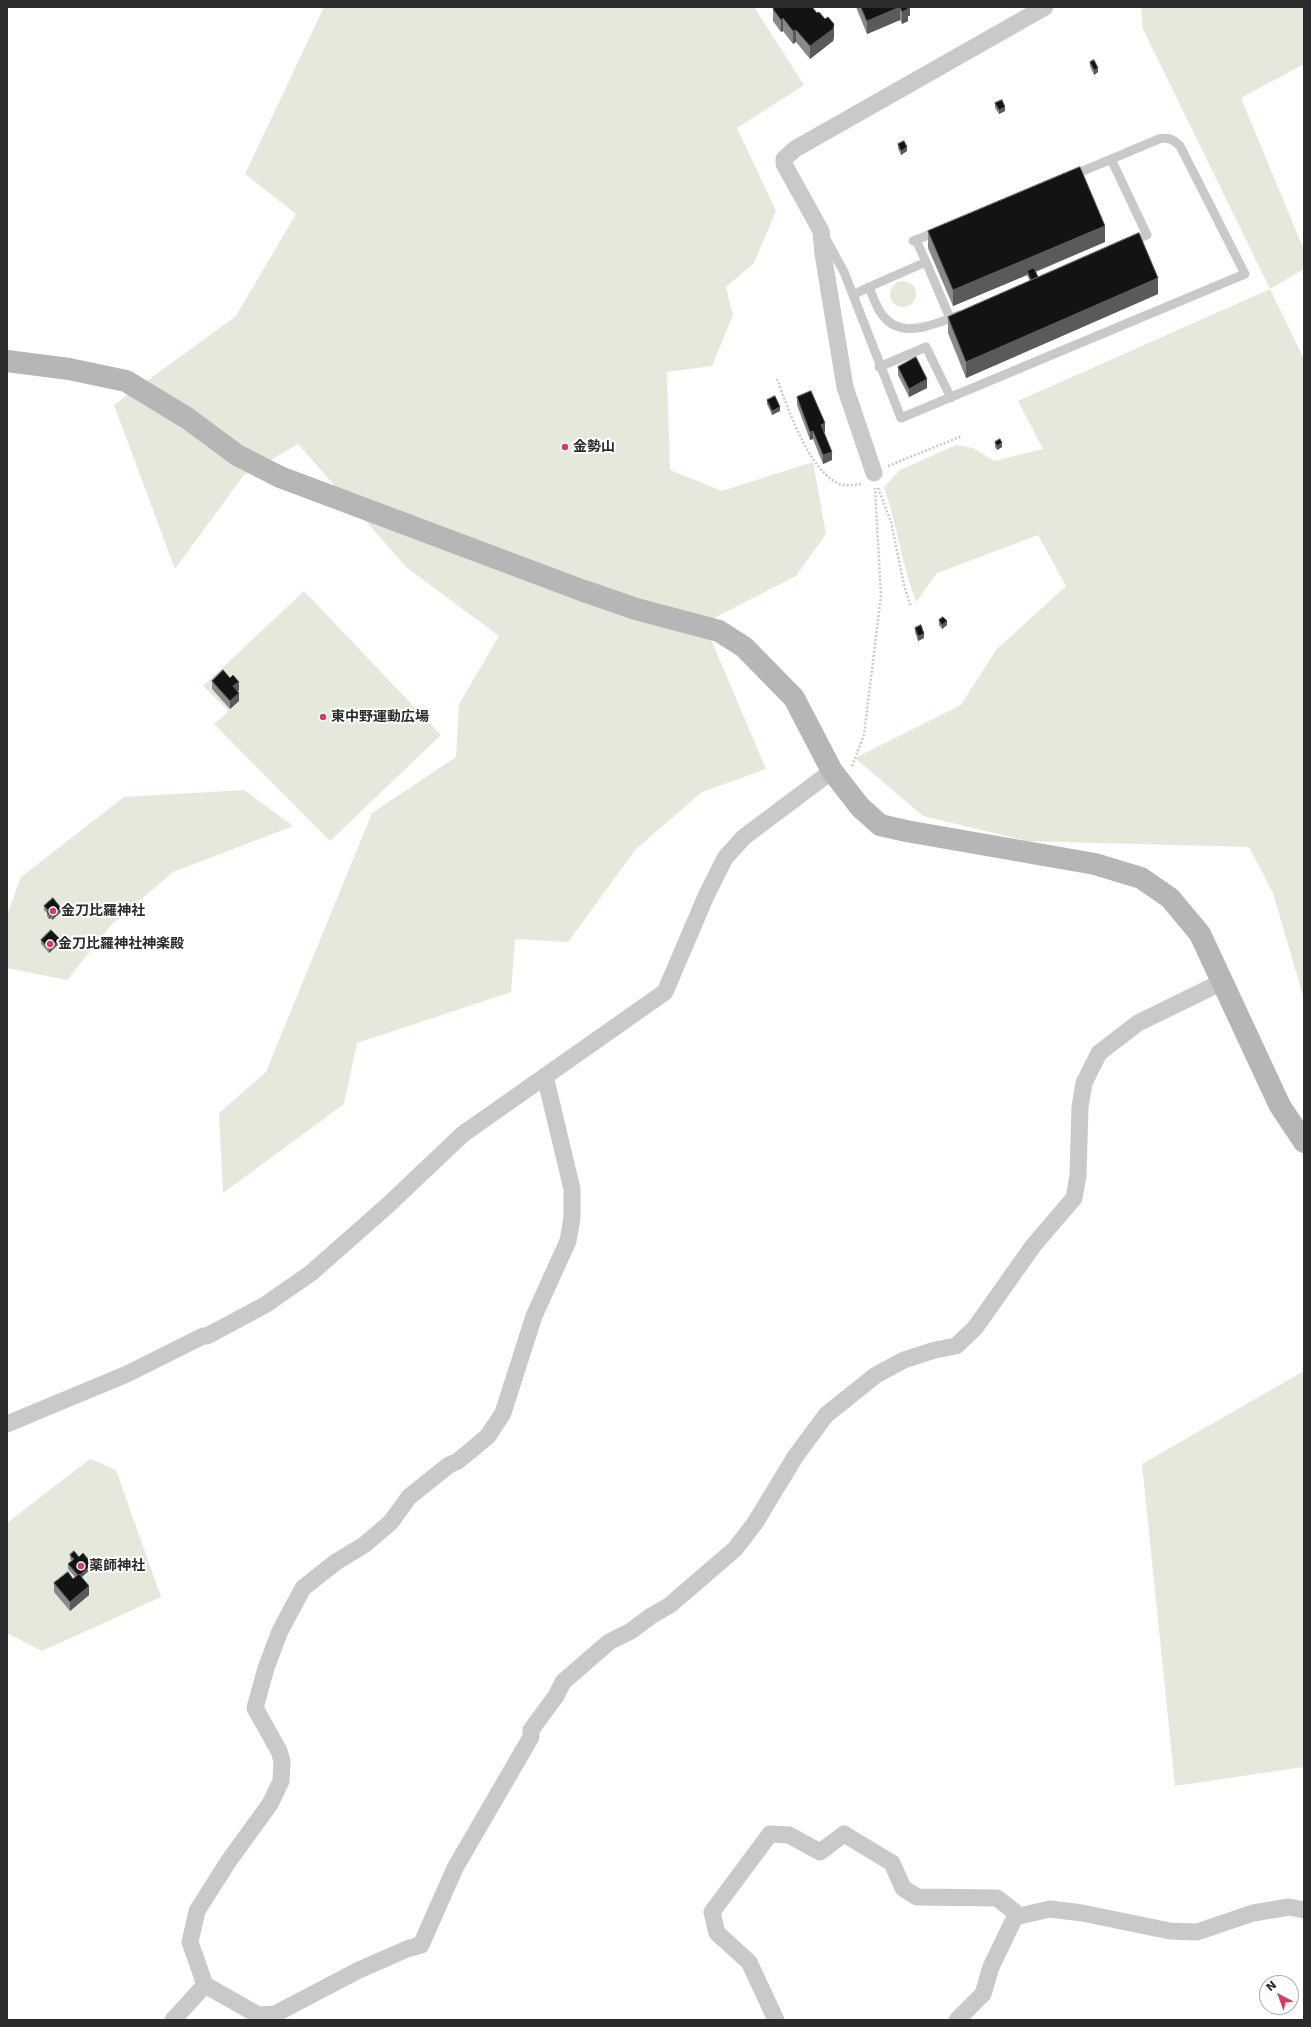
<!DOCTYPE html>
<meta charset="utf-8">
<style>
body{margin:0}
#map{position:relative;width:1311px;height:2027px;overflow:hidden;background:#fff;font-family:"DejaVu Sans",sans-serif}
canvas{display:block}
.frame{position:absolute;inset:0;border:8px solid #2c2c2c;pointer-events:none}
.north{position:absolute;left:1259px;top:1975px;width:40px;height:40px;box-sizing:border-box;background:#fff;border:1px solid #ababab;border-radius:50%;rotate:319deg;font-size:11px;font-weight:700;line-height:16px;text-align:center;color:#2c2c2c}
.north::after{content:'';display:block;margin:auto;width:14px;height:18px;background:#d43d5d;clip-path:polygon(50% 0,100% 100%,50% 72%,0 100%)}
</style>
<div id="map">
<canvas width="1311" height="2027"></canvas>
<div class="frame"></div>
<div class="north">N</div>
</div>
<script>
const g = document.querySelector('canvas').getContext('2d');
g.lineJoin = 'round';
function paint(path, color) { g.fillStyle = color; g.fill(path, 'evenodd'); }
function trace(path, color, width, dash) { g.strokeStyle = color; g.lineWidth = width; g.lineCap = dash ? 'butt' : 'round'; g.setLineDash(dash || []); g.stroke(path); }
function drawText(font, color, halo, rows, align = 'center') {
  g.font = font + ' "DejaVu Sans","Noto Sans JP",sans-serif'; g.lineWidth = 4; g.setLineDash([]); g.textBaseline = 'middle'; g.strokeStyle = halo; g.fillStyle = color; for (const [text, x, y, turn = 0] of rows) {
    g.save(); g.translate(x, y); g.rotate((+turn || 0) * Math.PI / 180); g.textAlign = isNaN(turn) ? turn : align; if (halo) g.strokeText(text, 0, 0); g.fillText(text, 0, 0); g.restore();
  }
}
const green = new Path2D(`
 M 324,7 L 754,7 L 804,85 L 737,128 L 776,211 L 754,263 L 726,287 L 733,315 L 712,366 L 667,372 L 670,470 L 722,491 L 813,462 L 826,534 L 796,576 L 704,623 L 766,769 L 702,792 L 636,849 L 568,942 L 515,939 L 511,992 L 357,1043 L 344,1104 L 223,1193 L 219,1113 L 266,1072 L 372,813 L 456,757 L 459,704 L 499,636 L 406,567 L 298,444 L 243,476 L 175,569 L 114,405 L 236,316 L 296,214 L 245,174 Z
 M 1141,7 L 1304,7 L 1304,64 L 1241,98 L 1304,250 L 1304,269 L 1270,289 L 1304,359 L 1304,999 L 1273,893 L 1249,847 L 1027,841 L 923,816 L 855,758 L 961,705 L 996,650 L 1066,586 L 1038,535 L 937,573 L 916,602 C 902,565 897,525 884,487 L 900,470 L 956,445 L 973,448 L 994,461 L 1043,449 L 1018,401 L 1270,289 L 1143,29 Z
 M890 294a13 13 0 1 1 26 0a13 13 0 1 1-26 0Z
 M 304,591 L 441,735 L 330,841 L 214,724 L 229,711 L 203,686 Z
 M 244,790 L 293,826 L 173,872 L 111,925 L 67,980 L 7,968 L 7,915 L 21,877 L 124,797 Z
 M 1304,1371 L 1304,1767 L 1175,1786 L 1142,1464 Z
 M 90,1459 L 116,1470 L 161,1597 L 42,1651 L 7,1633 L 7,1523 Z`);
const path = new Path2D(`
 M 777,379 C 788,408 809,472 840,484 C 846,486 855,485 861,484
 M 888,466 L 962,436
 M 878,488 L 891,522 L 904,585 L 911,607
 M 852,766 L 864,735 L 881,596 L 875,488`);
const lane = new Path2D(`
 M 1111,159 L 1147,235 L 1131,242
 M 826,239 L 844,272 L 901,418 L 1245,274 L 1180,146 C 1173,139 1168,137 1159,139 L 1071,176
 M 916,240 L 926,262
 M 913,241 L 939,231
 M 869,287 L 926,262 L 950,318
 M 853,295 L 869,287 C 872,295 875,303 879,310 C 897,342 933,325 959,315
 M 879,367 L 926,347 L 951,398`);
const street = new Path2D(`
 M 874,473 L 845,387 L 823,254 L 821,231 L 784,164 L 784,159 L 795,149 L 1045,7
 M 545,1076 L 572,1189 L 572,1218 L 568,1241 L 534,1316 L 503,1413 L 488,1436 L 458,1461 L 449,1465 L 409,1497 L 391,1522 L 364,1545 L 336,1562 L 303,1588 L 280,1631 L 266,1668 L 255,1708 L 279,1751 L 282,1761 L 281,1781 L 270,1804 L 228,1862 L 197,1911 L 190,1942 L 205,1985 L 258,2015 L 275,2014 L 359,1970 L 407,1949 L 421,1945 L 455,1868 L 531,1737 L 531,1730 L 556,1696 L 563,1682 L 609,1642 L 631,1631 L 651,1616 L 670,1605 L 735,1549 L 755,1523 L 795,1457 L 826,1415 L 876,1375 L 904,1360 L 935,1350 L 956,1346 L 975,1328 L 1033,1246 L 1074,1198 L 1078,1176 L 1080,1107 L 1084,1083 L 1099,1053 L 1138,1023 L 1222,982
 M 7,1424 L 127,1374 L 203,1336 L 207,1336 L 265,1305 L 311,1273 L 387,1206 L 463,1134 L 665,992 L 706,896 L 725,858 L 744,837 L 832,771
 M 173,2020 L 205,1985
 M 776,2020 L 749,1962 L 717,1933 L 712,1912 L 770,1834 L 789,1835 L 820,1852 L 844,1834 L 892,1863 L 903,1888 L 917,1897 L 997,1898 L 1020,1916
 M 957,2020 L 983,1994 L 991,1967 L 1015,1917 L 1050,1909 L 1082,1913 L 1170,1931 L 1197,1932 L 1253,1913 L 1289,1907 L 1304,1910`);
const secondary = new Path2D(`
 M 7,361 L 69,369 L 126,381 L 187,418 L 237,455 L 280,477 L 581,590 L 636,609 L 719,631 L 744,647 L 794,698 L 832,771 L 860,807 L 880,825 L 906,831 L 1095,864 L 1141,878 L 1170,898 L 1200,934 L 1280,1106 L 1304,1142`);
const wall = new Path2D(`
 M 856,7 L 910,7 L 910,16 L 908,16 L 908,21 L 902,24 L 900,20 L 867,34 Z
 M 773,9 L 834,37 L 833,41 L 810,59 L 796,42 L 793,44 L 783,31 L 781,32 L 773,21 Z
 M 1090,62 L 1098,72 L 1094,75 L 1090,66 Z
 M 995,103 L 1005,111 L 999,114 L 995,108 Z
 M 898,144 L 907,151 L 901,155 L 898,148 Z
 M 928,231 L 1105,242 L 1036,272 L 1038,277 L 1158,294 L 966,378 L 948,333 L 948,317 L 1030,281 L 1027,275 L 953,306 L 928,248 Z
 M 898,367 L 927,388 L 909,397 L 898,375 Z
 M 797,397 L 825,432 L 824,432 L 832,460 L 823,464 L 813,439 L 810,440 L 797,405 Z
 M 767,400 L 780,411 L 772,415 L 767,404 Z
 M 995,442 L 1002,447 L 997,450 L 995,447 Z
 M 939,620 L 947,625 L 942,629 L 939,625 Z
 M 915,628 L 924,638 L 918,641 L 915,632 Z
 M 212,681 L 239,690 L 238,691 L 239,701 L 230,709 L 212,689 Z
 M 44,906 L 61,912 L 52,920 L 51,918 L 49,919 L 47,916 L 47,913 L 44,910 Z
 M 41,940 L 60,943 L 49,953 L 41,944 Z
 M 70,1555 L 79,1557 L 92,1568 L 82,1577 L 89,1595 L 70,1611 L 54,1592 L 54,1583 L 73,1579 L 75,1577 L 68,1569 L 68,1564 L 72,1561 L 70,1559 Z`);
const shadedWall = new Path2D(`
 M 900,7 L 900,20 L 867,34 L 867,21 Z
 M 906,7 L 910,7 L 910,16 L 908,16 L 908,21 L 902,24 L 902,12 Z
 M 783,18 L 783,31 L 781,32 L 781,20 Z
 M 834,24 L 834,37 L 833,41 L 810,59 L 810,46 Z
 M 796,30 L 796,42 L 793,44 L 793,31 Z
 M 1098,68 L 1098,72 L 1094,75 L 1094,70 Z
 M 1005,107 L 1005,111 L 999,114 L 999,110 Z
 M 907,147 L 907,151 L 901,155 L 901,151 Z
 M 1105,226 L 1105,242 L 1029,274 L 1027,271 L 1027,275 L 953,306 L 953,290 Z
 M 1158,278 L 1158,294 L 966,378 L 966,362 Z
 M 927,379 L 927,388 L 909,397 L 909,389 Z
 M 780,407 L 780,411 L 772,415 L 772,411 Z
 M 825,423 L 825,432 L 821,434 L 821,425 Z
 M 813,431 L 813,439 L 810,440 L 810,432 Z
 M 1002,443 L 1002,447 L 997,450 L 997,446 Z
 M 832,452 L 832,460 L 823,464 L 823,455 Z
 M 947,621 L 947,625 L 942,629 L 942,625 Z
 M 924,634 L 924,638 L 918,641 L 918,636 Z
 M 239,682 L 239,690 L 233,695 L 233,686 Z
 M 239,693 L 239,701 L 230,709 L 230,701 Z
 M 61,908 L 61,912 L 52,920 L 52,916 Z
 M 51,913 L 51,918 L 49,919 L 49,915 Z
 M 60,939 L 60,943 L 49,953 L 49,949 Z
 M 92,1564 L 92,1568 L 78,1580 L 78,1576 Z
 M 89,1586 L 89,1595 L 70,1611 L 70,1602 Z`);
const building = new Path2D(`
 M 775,7 L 812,7 L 817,13 L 819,12 L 825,19 L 828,17 L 834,24 L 833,29 L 810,46 L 796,30 L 793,31 L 783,18 L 781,20 L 773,9 Z
 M 861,7 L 907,7 L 908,9 L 902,12 L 900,7 L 867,21 Z
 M 1094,60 L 1098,68 L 1094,70 L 1090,62 Z
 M 1002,100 L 1005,107 L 999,110 L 995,103 Z
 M 904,141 L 907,147 L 901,151 L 898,144 Z
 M 1080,167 L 1105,226 L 953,290 L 928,231 Z
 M 1139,233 L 1158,278 L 966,362 L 948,317 Z
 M 1034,268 L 1038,277 L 1031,280 L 1027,271 Z
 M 916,357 L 927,379 L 909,389 L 898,367 Z
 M 811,391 L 825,423 L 821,425 L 832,452 L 823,455 L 813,431 L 810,432 L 797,397 Z
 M 775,396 L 780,407 L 772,411 L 767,400 Z
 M 1000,439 L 1002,443 L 997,446 L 995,442 Z
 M 943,617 L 947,621 L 942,625 L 939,620 Z
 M 921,625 L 924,634 L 918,636 L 915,628 Z
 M 223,670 L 230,678 L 233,675 L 239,682 L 233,686 L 239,693 L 230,701 L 212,681 Z
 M 53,898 L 61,908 L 52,916 L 51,913 L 49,915 L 47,912 L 48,910 L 44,906 Z
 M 51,930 L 60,939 L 49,949 L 41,940 Z
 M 74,1551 L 79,1557 L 83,1553 L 92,1564 L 80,1575 L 79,1574 L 78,1575 L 68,1564 L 74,1559 L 70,1555 Z
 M 68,1572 L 73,1579 L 79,1574 L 89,1586 L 70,1602 L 54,1583 Z`);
const markers = [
 [565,447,4,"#d43d5d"],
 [323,717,4,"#d43d5d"],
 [53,911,4,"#d43d5d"],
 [50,944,4,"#d43d5d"],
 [81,1566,4,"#d43d5d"]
];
const poiNames = [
 ["金勢山",573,447],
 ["東中野運動広場",331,717],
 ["金刀比羅神社",61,911],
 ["金刀比羅神社神楽殿",58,944],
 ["薬師神社",89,1566]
];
paint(green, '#e4e9db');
trace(path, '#c9c9c9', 2.5, [2, 2]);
trace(lane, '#c9c9c9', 9);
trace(street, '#c9c9c9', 17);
trace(secondary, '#b6b6b6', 22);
paint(wall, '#898989');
paint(shadedWall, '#5a5a5a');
paint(building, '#131313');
trace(building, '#5a5a5a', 1);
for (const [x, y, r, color] of markers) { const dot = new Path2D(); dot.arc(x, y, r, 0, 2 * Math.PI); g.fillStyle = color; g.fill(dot); trace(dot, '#fff', 1.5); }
drawText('bold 14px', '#2c2c2c', '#fff', poiNames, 'left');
</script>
